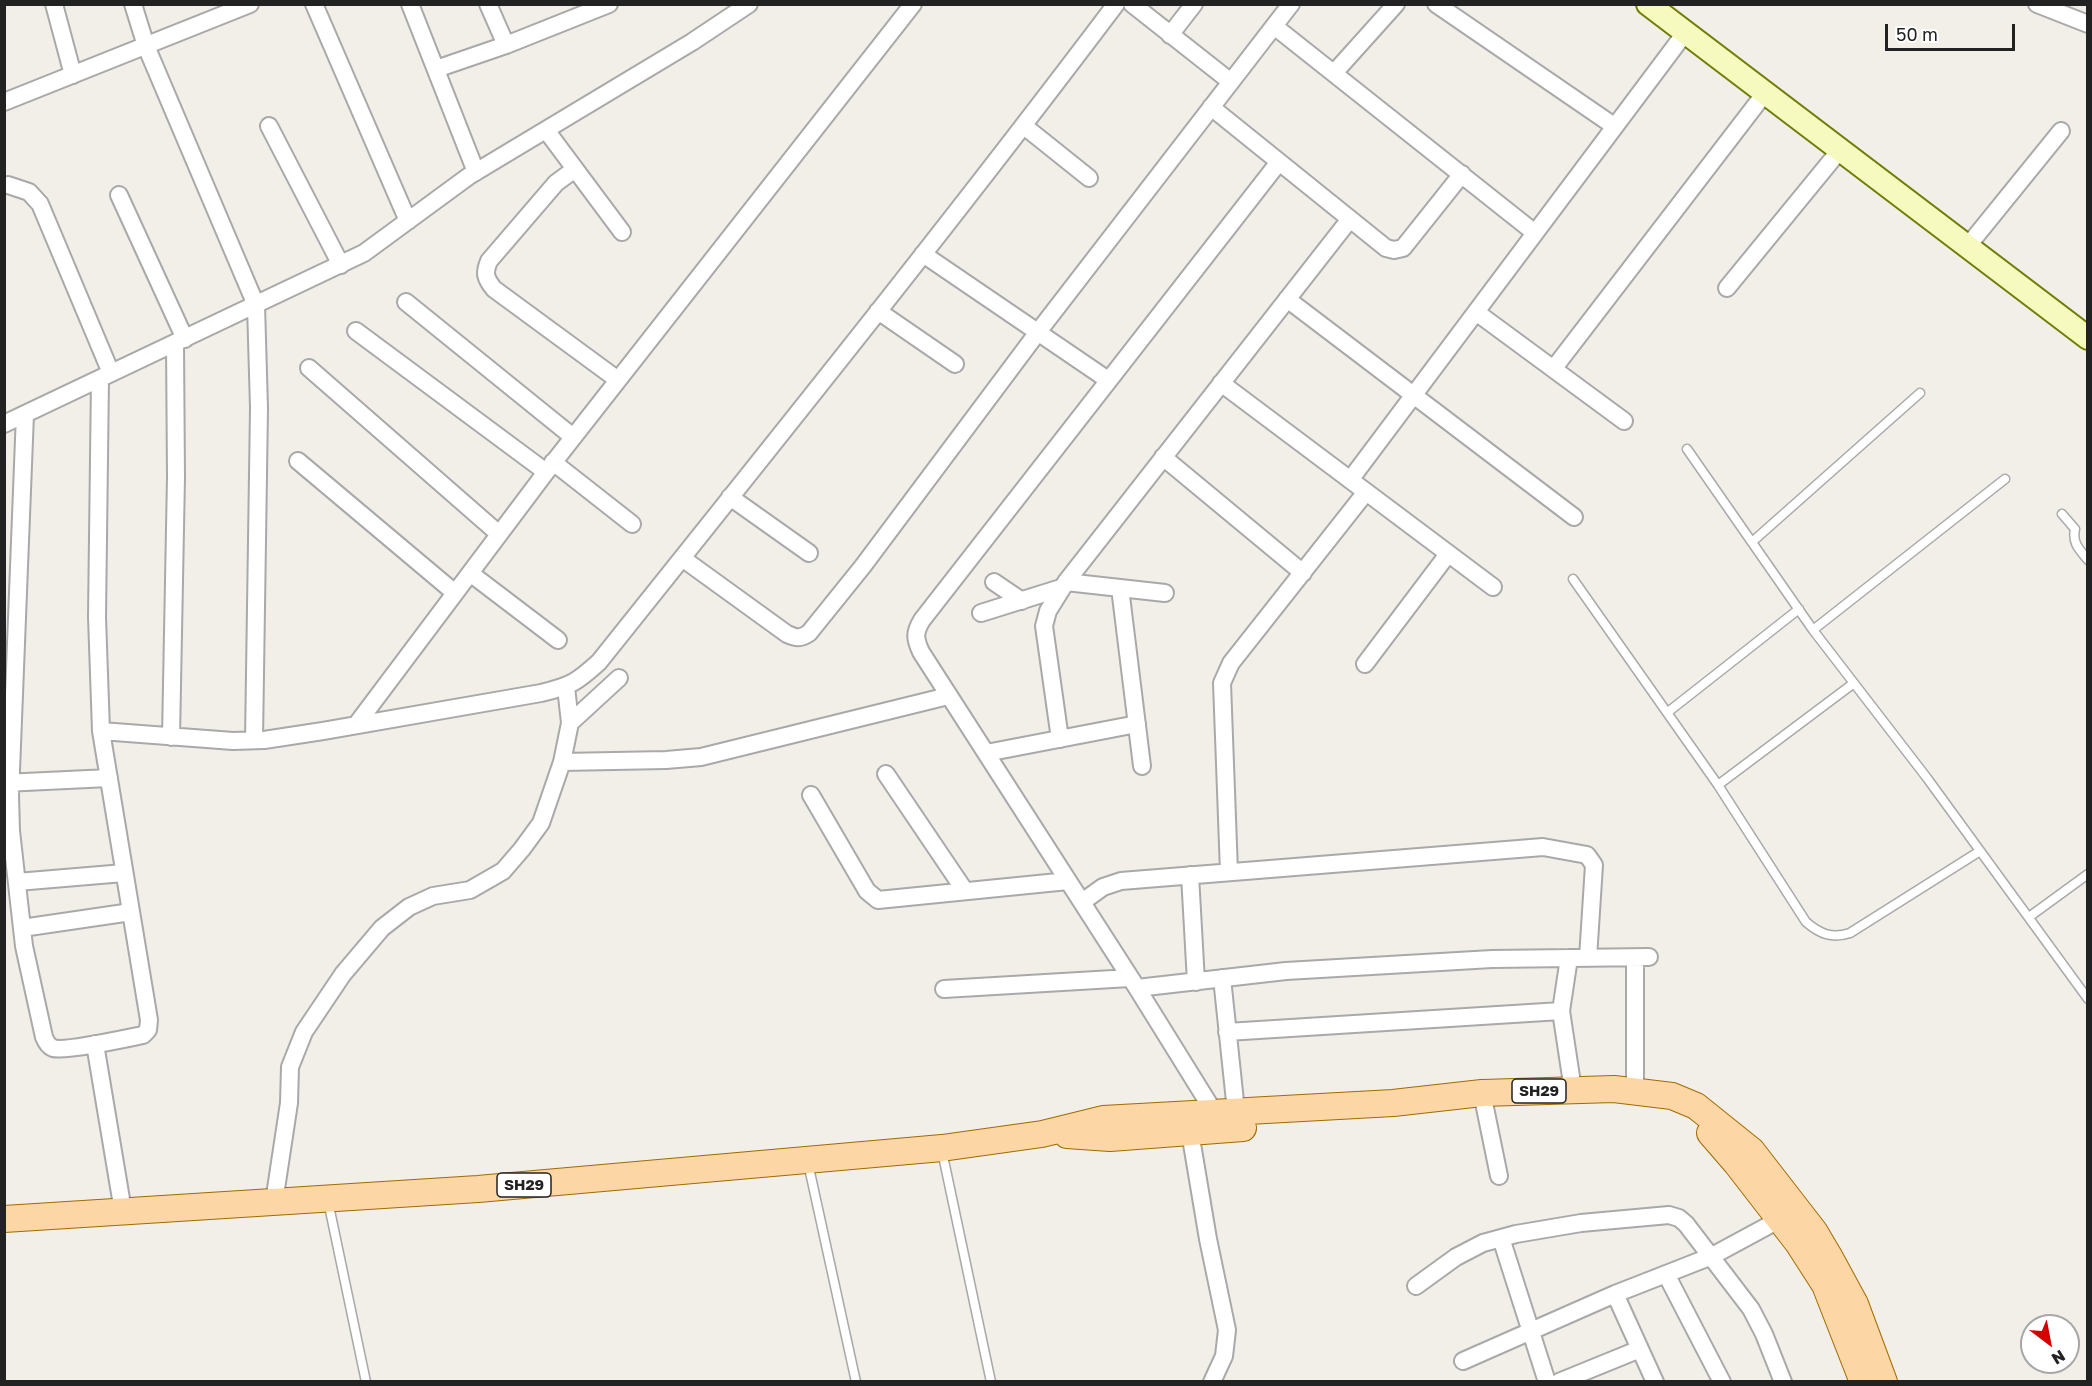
<!DOCTYPE html>
<style>
body{margin:0}
#map{position:relative;width:2092px;height:1386px;overflow:hidden;background:#f2efe9;font-family:"Golos Text",sans-serif}
canvas{display:block}
.frame{position:absolute;inset:0;border:6px solid #222;pointer-events:none}
.north{position:absolute;left:2020px;top:1314px;width:60px;height:60px;box-sizing:border-box;background:#fff;border:2px solid #a7a7a7;border-radius:50%;rotate:148deg;font-size:16px;font-weight:700;line-height:24px;text-align:center;color:#222}
.north::after{content:'';display:block;margin:auto;width:21px;height:27px;background:#d40000;clip-path:polygon(50% 0,100% 100%,50% 72%,0 100%)}
.scale{position:absolute;left:1885px;top:24px;width:130px;height:27px;box-sizing:border-box;border:3px solid #222;border-top:0;padding-left:8px;font-size:18px;line-height:21px;white-space:nowrap;color:#222;-webkit-text-stroke:4px #fff;paint-order:stroke}
</style>
<div id="map">
<canvas width="2092" height="1386"></canvas>
<div class="frame"></div>
<div class="north">N</div>
<div class="scale">50 m</div>
</div>
<script>
const g = document.querySelector('canvas').getContext('2d');
g.lineJoin = 'round';
function trace(path, color, width, dash) { g.strokeStyle = color; g.lineWidth = width; g.lineCap = dash ? 'butt' : 'round'; g.setLineDash(dash || []); g.stroke(path); }
function drawText(font, color, halo, rows, align = 'center') {
  g.font = font + ' "Golos Text",sans-serif'; g.lineWidth = 6; g.setLineDash([]); g.textBaseline = 'middle'; g.strokeStyle = halo; g.fillStyle = color; for (const [text, x, y, turn = 0] of rows) {
    g.save(); g.translate(x, y); g.rotate((+turn || 0) * Math.PI / 180); g.textAlign = isNaN(turn) ? turn : align; if (halo) g.strokeText(text, 0, 0); g.fillText(text, 0, 0); g.restore();
  }
}
const service = new Path2D(`
 M 1687,449 L 1813,630 L 1927,778 L 2088,999
 M 2062,514 L 2075,529 C 2072,543 2079,549 2088,560
 M 1752,542 L 1920,393
 M 1573,579 L 1718,785 L 1806,922 C 1820,934 1832,939 1850,933 L 1980,851
 M 1813,630 L 2005,479
 M 1668,712 L 1799,609
 M 1718,785 L 1854,683
 M 2029,917 L 2088,874
 M 942,1151 L 991,1382
 M 808,1163 L 856,1382
 M 328,1201 L 366,1382`);
const minor = new Path2D(`
 M 54,4 L 73,75
 M 133,4 L 146,46 L 256,305 L 259,408 L 254,740
 M 314,4 L 408,221
 M 410,4 L 476,172
 M 488,4 L 506,45
 M 1132,4 L 1231,82
 M 1436,4 L 1614,126
 M 2037,4 L 2088,24
 M 1274,26 L 1535,233
 M 1170,35 L 1194,4
 M 436,69 L 506,45 L 609,4
 M 1334,73 L 1396,4
 M 4,102 L 250,4
 M 1211,107 L 1386,248 L 1394,250 L 1403,248 L 1462,174
 M 269,126 L 341,265
 M 1024,126 L 1089,178
 M 546,130 L 622,232
 M 575,169 L 556,183 L 489,261 C 484,273 485,278 494,289 L 618,380
 M 8,185 L 29,192 L 40,204 L 111,373
 M 119,195 L 185,339
 M 1967,247 L 2061,131
 M 923,254 L 1108,380
 M 1727,288 L 1840,150
 M 1287,299 L 1574,517
 M 406,302 L 573,437
 M 878,311 L 955,364
 M 1476,312 L 1624,421
 M 356,331 L 546,472
 M 309,368 L 499,534
 M 1554,368 L 1765,93
 M 1221,383 L 1493,587
 M 25,414 L 10,796 L 11,831 L 24,946 L 44,1037 C 46,1042 48,1046 53,1048 C 64,1052 128,1038 143,1035 L 148,1030 L 149,1020 L 101,731 L 97,617 L 100,379
 M 4,424 L 364,253 L 469,176 L 692,42 L 749,4
 M 1163,457 L 1303,573
 M 298,461 L 455,593
 M 553,462 L 632,524
 M 1350,480 L 1685,33
 M 730,497 L 809,553
 M 682,558 L 787,634 C 796,638 800,639 809,633 L 863,566 L 1038,332 L 1291,4
 M 470,573 L 558,640
 M 994,582 L 1022,601
 M 1066,582 L 1165,593
 M 1120,588 L 1142,766
 M 981,613 L 1061,588
 M 1365,664 L 1448,554
 M 570,723 L 619,678
 M 356,725 L 546,472 L 913,4
 M 101,731 L 233,741 L 264,740 L 323,731 L 541,693 C 571,686 577,682 599,662 C 773,444 948,227 1116,4
 M 171,737 L 176,477 L 175,344
 M 1060,739 L 1044,626 L 1048,611 L 1066,582 L 1350,219
 M 986,753 L 1137,724
 M 562,762 L 666,760 L 701,757 L 948,696
 M 886,774 L 965,891
 M 4,783 L 109,778
 M 811,795 L 867,891 L 878,900 L 1068,881
 M 1229,872 L 1222,683 L 1231,663 L 1366,492
 M 1190,875 L 1196,982
 M 17,882 L 124,873
 M 1082,902 L 1103,887 L 1121,881 L 1543,847 L 1587,855 L 1594,865 L 1588,958
 M 22,928 L 131,912
 M 1569,958 L 1561,1011 L 1573,1090
 M 1635,958 L 1635,1092
 M 1222,978 L 1236,1111
 M 1137,988 L 1286,971 L 1492,959 L 1649,957
 M 944,989 L 1130,978
 M 1227,1032 L 1561,1011
 M 95,1044 L 123,1211
 M 1482,1093 L 1499,1176
 M 1214,1112 L 1137,988 L 921,652 C 915,639 914,633 922,620 L 1279,162
 M 1190,1132 L 1208,1239 L 1227,1330 L 1224,1356 L 1212,1382
 M 274,1202 L 289,1103 L 290,1067 L 304,1032 L 343,974 L 382,928 L 409,907 L 433,896 L 470,890 L 503,871 L 522,849 L 541,823 L 562,762 L 570,723 L 566,687
 M 1501,1238 L 1547,1382
 M 1666,1274 L 1722,1382
 M 1416,1286 L 1456,1257 L 1483,1243 L 1516,1234 L 1581,1223 L 1669,1215 L 1679,1218 L 1686,1224 L 1751,1309 L 1764,1334 L 1783,1382
 M 1615,1294 L 1655,1382
 M 1463,1361 L 1615,1294 L 1712,1256 L 1786,1216
 M 1559,1382 L 1640,1349`);
const secondary = new Path2D(`
 M 1648,4 L 2088,338`);
const primary = new Path2D(`
 M 1710,1133 L 1736,1163 L 1798,1243 L 1825,1285 L 1863,1382
 M 1067,1135 L 1110,1138 L 1243,1128
 M 4,1219 L 478,1189 L 942,1148 L 1042,1134 L 1103,1119 L 1393,1103 L 1482,1093 L 1614,1089 L 1672,1096 L 1696,1106 L 1752,1151 L 1814,1231 L 1830,1258 L 1855,1304 L 1884,1382`);
const shields = [
 [1539,1091,54],
 [524,1185,54]
];
const shieldNames = [
 ["SH29",1539,1091],
 ["SH29",524,1185]
];
trace(service, '#a9a9a9', 11);
trace(minor, '#a9a9a9', 20);
trace(secondary, '#707d05', 26);
trace(primary, '#a06b00', 28);
trace(service, '#fff', 8);
trace(minor, '#fff', 16);
trace(secondary, '#f7fabf', 22);
trace(primary, '#fcd6a4', 26);
for (const [x, y, w] of shields) { const box = new Path2D(); box.roundRect(x - w / 2, y - 12, w, 24, 4.5); g.fillStyle = '#fff'; g.fill(box); trace(box, '#222', 1.5); }
drawText('bold 15px', '#222', null, shieldNames);
</script>
